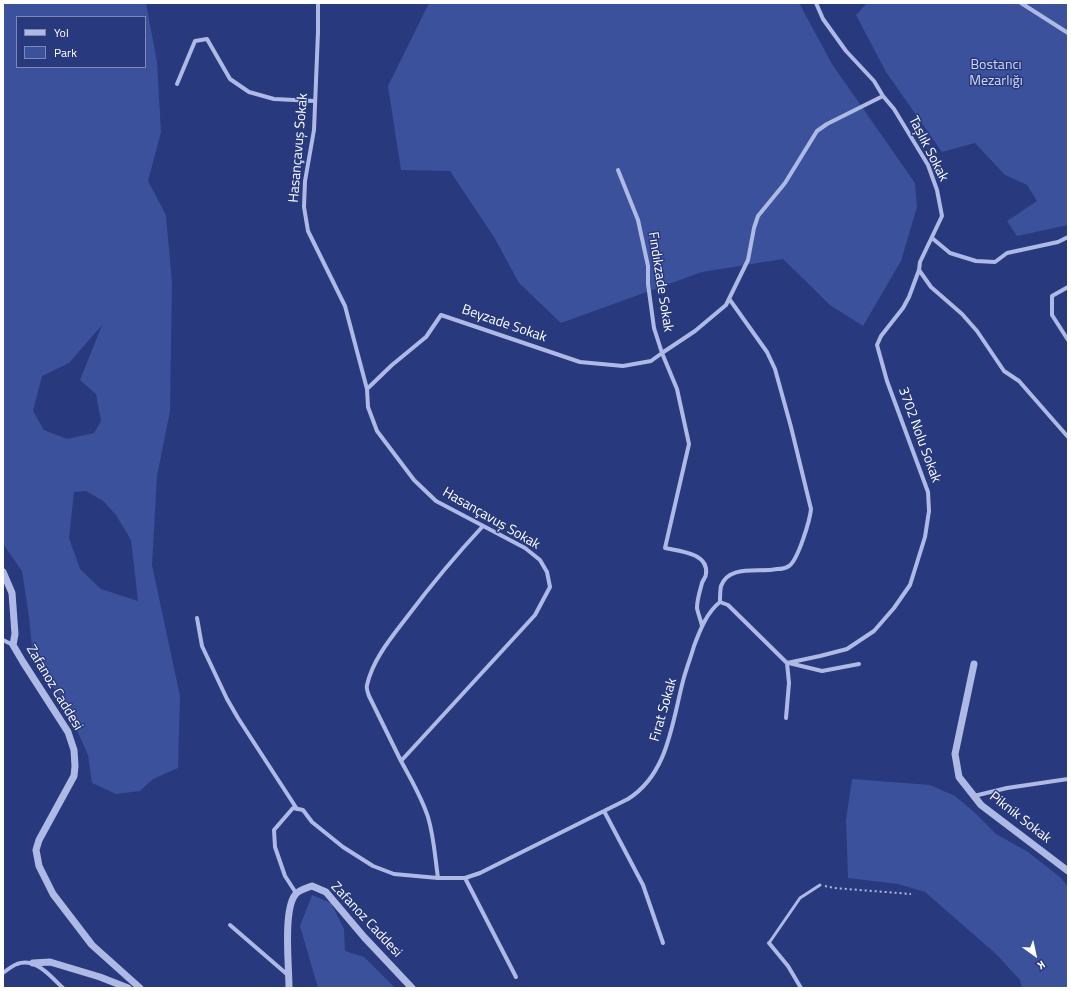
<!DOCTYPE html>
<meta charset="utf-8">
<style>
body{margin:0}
#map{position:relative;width:1071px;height:991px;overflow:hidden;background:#28397e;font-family:"Titillium Web",sans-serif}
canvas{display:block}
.frame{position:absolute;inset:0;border:4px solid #fff;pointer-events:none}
.legend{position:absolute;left:16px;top:16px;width:130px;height:52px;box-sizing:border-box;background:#28397e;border:1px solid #7e88b2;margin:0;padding:5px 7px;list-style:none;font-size:12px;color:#fff}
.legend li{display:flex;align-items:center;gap:8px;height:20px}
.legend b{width:20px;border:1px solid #7e88b2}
.north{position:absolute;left:1015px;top:935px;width:40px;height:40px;-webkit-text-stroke:3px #28397e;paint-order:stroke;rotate:147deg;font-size:11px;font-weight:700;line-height:16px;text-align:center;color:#fff}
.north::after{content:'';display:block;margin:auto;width:14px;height:18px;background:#fff;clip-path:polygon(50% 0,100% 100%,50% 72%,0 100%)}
</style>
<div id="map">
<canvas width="1071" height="991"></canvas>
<div class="frame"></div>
<ul class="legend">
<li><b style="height:5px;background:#aebae5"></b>Yol</li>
<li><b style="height:11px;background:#3b519b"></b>Park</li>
</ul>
<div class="north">K</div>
</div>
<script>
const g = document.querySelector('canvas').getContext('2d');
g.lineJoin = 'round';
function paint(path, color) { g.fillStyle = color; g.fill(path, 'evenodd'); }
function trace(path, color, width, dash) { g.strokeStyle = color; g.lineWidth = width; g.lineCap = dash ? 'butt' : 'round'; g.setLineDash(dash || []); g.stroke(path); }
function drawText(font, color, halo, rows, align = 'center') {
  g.font = font + ' "Titillium Web",sans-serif'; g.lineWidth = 3; g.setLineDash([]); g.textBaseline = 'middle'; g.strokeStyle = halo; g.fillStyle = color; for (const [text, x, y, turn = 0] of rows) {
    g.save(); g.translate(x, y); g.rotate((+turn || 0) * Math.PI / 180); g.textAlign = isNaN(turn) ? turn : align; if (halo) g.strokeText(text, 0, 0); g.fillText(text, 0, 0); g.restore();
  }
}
const green = new Path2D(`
 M 3,3 L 146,3 L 157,62 L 161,132 L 148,181 L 166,215 L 172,283 L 170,411 L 157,476 L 152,565 L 180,696 L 178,768 L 153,779 L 140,791 L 116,794 L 92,783 L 88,755 L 65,704 L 33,659 L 29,617 L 22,571 L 3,544 ZM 17,17 L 145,17 L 145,67 L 17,67 ZM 102,325 L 80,380 L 96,394 L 101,421 L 94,433 L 67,439 L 44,430 L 33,411 L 42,376 L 69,363 ZM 86,491 L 103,501 L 116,515 L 131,540 L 138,601 L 101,589 L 80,569 L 69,538 L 74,492 Z
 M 429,3 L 799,3 L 832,64 L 915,183 L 917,207 L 901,261 L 863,326 L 830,305 L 783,259 L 702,272 L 561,323 L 519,283 L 494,237 L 450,171 L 401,170 L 388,86 Z
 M 867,3 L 1068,3 L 1068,225 L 1017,236 L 1007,221 L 1037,201 L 1027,185 L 1005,175 L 975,143 L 942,152 L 886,72 L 856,15 Z
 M 852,779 L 930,785 L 955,796 L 973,811 L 996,834 L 1028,852 L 1061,878 L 1068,887 L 1068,988 L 1022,988 L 1020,980 L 996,954 L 925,892 L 898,884 L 848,878 L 846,820 Z
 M 312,895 L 331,903 L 344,929 L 345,951 L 364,957 L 395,988 L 318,988 L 300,926 Z`);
const path = new Path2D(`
 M 825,886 L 834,888 L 911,894`);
const service = new Path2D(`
 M 769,943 L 800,898 L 820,885`);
const minor = new Path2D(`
 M 318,3 L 318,32 L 314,130 L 305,181 L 304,207 L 308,231 L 345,306 L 367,389 L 368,407 L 377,431 L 414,480 L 436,501 L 525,548 L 540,560 L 547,572 L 550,587 L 535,615 L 401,761 C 411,779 422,798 428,817 C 434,837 435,857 438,878
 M 816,3 L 823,19 L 846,51 L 874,81 L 883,96 L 894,109 L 928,165 L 937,190 L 942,216 L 920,262 L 919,270 L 931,287 L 962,314 L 977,331 L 1004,371 L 1019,381 L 1068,437
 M 1021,3 L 1068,33
 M 177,84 L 195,41 L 207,39 L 230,79 L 249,92 L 274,99 L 315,101
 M 932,238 L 950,253 L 976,261 L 995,262 L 1007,253 L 1058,242 L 1068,237
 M 1068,287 L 1052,296 L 1052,315 L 1068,340
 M 367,389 L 392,365 L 426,337 L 441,315 L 580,362 L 623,366 L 651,361 L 662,353 L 654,328 L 648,284 L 648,266 L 638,220 L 618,170
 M 720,602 C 720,597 720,591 721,586 C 729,564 759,573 777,569 C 781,569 786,568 789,566 C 798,560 810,520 811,509 L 791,427 L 775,369 L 767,352 L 730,300
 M 197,618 L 202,646 L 227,699 L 238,718 L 297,809
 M 702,626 C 701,620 698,614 697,608 C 697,599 700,591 702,583 C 703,580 706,577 706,574 C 709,553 679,551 665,548 L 689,444 L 677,389 L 662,353 L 695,331 L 726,305 L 748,260 L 754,228 L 758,216 L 785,183 L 817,131 L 827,124 L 883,96
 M 3,640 L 13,645
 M 787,663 L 820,656 L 847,649 L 874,631 L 894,608 L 910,585 L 925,537 L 929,511 L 928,492 L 887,381 L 877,345 L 881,336 L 903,308 L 909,297 L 919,270
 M 789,663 L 822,671 L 859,664
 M 786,718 L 789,683 L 787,663
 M 401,761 L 369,696 C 368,693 366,688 367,685 C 373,659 391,638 407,617 C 431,585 456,555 483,526
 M 974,796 L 1007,788 L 1068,779
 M 604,811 L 643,885 L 663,943
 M 465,878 L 516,977
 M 296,893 L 285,876 L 275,847 L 274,830 L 293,808 L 303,810 L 312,822 L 343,847 L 373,866 L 394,874 L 438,878 L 465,878 L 480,873 L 628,799 C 668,774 672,723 683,681 C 686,669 691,657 694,646 C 700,630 707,612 720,602 L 728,605 L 787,663
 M 230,925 L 289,976
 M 769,943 L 788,966 L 801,988
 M 3,973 C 7,970 12,966 17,964 C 36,957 51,977 63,988`);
const tertiary = new Path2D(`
 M 3,572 L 12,593 L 15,634 L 13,645 L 23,662 L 68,732 L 74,750 L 75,766 L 74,776 L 39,840 L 36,850 L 39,866 L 53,894 L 92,945 L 140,988
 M 974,664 L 955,754 L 959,777 L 981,805 L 1068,871
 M 33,963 L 50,962 L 100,977 L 128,988
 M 289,988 C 289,966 283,911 295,895 C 298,890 307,888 312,886 L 326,892 L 364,937 L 412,988`);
const parkNames = [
 ["Bostancı",996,66],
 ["Mezarlığı",996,82]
];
const streetNames = [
 ["Hasançavuş Sokak",299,148,-85],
 ["Taşlık Sokak",928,149,63],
 ["Fındıkzade Sokak",660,282,81],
 ["Beyzade Sokak",504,324,19],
 ["3702 Nolu Sokak",919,435,70],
 ["Hasançavuş Sokak",491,519,30],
 ["Zafanoz Caddesi",54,688,59],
 ["Fırat Sokak",664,710,-74],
 ["Piknik Sokak",1020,818,38],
 ["Zafanoz Caddesi",366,920,47]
];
paint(green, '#3b519b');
trace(path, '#aebae5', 2, [2, 3]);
trace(service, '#aebae5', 3);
trace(minor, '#aebae5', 4);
trace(tertiary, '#aebae5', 7);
drawText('14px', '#d0d8f4', '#28397e', parkNames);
drawText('14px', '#fff', '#28397e', streetNames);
</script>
